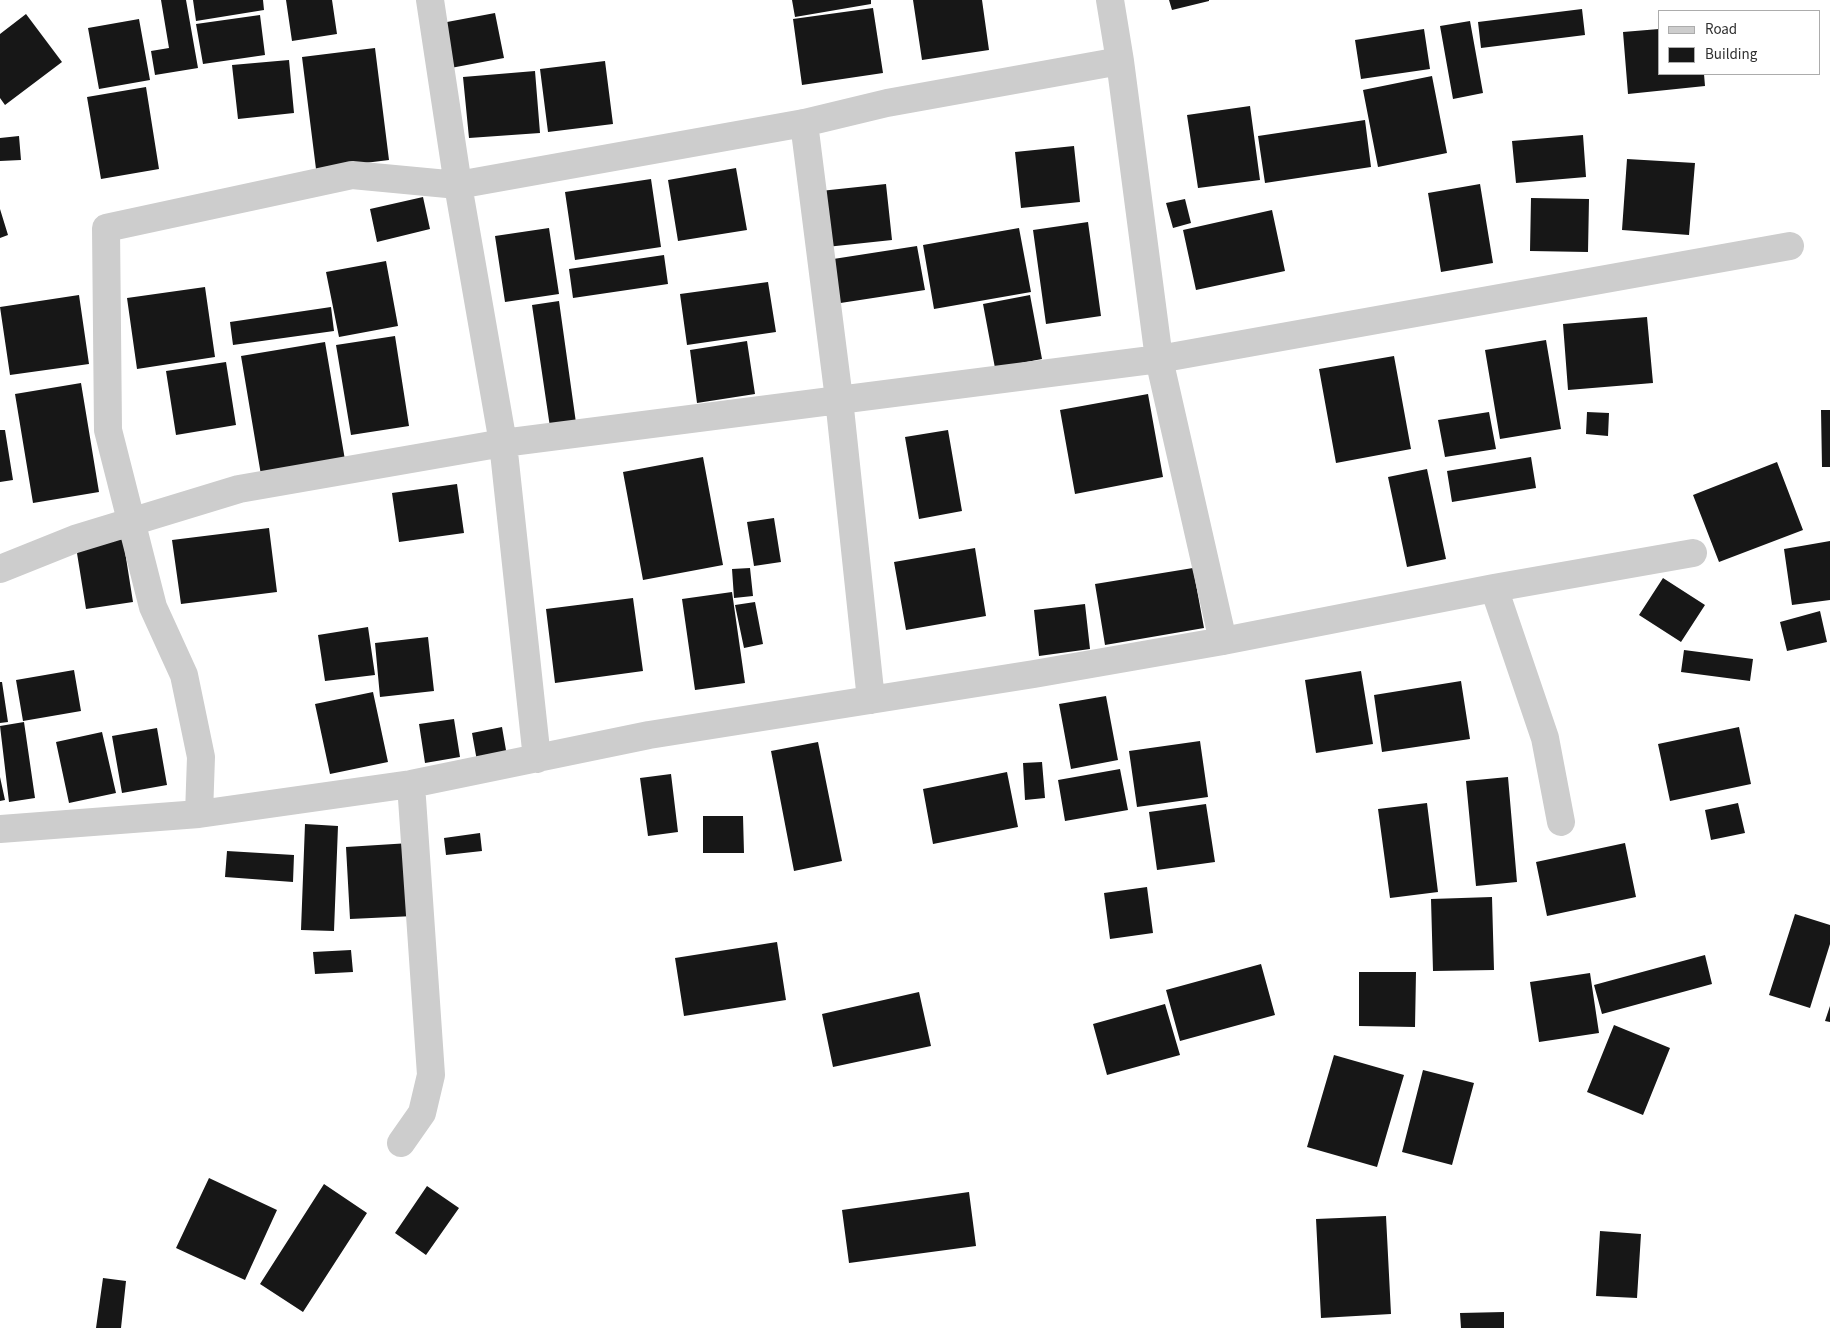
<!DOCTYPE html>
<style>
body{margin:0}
#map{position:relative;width:1830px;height:1328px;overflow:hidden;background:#fff;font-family:"Source Sans 3",sans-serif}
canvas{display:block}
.legend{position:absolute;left:1658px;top:10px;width:162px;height:65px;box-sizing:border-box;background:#fff;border:1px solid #acacac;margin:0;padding:6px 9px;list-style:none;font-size:15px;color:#303030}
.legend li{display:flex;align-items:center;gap:10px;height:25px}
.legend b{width:25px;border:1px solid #acacac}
</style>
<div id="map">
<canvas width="1830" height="1328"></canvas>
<ul class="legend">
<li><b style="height:6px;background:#cdcdcd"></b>Road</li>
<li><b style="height:14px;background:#171717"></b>Building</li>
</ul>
</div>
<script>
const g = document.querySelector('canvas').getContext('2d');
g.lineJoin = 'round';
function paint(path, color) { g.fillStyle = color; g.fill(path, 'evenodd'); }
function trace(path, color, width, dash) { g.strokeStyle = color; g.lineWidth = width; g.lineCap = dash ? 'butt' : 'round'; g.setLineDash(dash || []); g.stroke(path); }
const building = new Path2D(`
 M 161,0 L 186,0 L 198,68 L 155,75 L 151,51 L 169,48 Z
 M 193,0 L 263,0 L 264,10 L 196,21 Z
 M 286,0 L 332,0 L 337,34 L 292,41 Z
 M 792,0 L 871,0 L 871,4 L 795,17 Z
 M 913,0 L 982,0 L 989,50 L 922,60 Z
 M 1169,0 L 1209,0 L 1209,1 L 1172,10 Z
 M 873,8 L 883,73 L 802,85 L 793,19 Z
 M 1582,9 L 1585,35 L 1481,48 L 1478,22 Z
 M 495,13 L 504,58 L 440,70 L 431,25 Z
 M 26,14 L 62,62 L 5,105 L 0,98 L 0,34 Z
 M 260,15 L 265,55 L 203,64 L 196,24 Z
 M 139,19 L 150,80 L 99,89 L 88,28 Z
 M 1470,21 L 1483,93 L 1453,99 L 1440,26 Z
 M 1424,29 L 1430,69 L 1361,79 L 1355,40 Z
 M 1659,29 L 1659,74 L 1704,74 L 1705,86 L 1628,94 L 1623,32 Z
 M 375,48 L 389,160 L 316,169 L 302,57 Z
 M 289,60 L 294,113 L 238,119 L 232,65 Z
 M 605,61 L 613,124 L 548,132 L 540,69 Z
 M 535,71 L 540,133 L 469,138 L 463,77 Z
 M 1432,76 L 1447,153 L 1378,167 L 1363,90 Z
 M 146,87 L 159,169 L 101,179 L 87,97 Z
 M 1250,106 L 1260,180 L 1198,188 L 1187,115 Z
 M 1365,120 L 1371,167 L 1265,183 L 1258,136 Z
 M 1583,135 L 1586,177 L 1516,183 L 1512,141 Z
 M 19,136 L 21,160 L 0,161 L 0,138 Z
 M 1074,146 L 1080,202 L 1021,208 L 1015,152 Z
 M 1627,159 L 1695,163 L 1689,235 L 1622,230 Z
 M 736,168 L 747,230 L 678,241 L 668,180 Z
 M 651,179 L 661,247 L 575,260 L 565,192 Z
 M 886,184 L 892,240 L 817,248 L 811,192 Z
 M 1480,184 L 1493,263 L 1441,272 L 1428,193 Z
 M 423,197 L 430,229 L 377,242 L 370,209 Z
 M 1531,198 L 1589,199 L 1588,252 L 1530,251 Z
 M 1185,199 L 1191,223 L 1173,228 L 1166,203 Z
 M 0,209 L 8,235 L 0,238 Z
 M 1272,210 L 1285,271 L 1196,290 L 1183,230 Z
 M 1088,222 L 1101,316 L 1046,324 L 1033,230 Z
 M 549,228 L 559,294 L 505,302 L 495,236 Z
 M 1019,228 L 1031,292 L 934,309 L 923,245 Z
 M 917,246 L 925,290 L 821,306 L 814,262 Z
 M 664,255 L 668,284 L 573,298 L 569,269 Z
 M 386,261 L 398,326 L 339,337 L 326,272 Z
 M 768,282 L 776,332 L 687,345 L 680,294 Z
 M 205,287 L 215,357 L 137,369 L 127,298 Z
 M 79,295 L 89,364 L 10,375 L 0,307 Z
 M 1030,295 L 1042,359 L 995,368 L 983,304 Z
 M 559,301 L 577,430 L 551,434 L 532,305 Z
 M 331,307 L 334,331 L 233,345 L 230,322 Z
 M 1647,317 L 1653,383 L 1568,390 L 1563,324 Z
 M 395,336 L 409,426 L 351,435 L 336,345 Z
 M 1546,340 L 1561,429 L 1500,439 L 1485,350 Z
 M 747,341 L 755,394 L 697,403 L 690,350 Z
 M 325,342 L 345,460 L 261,475 L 241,356 Z
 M 1394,356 L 1411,449 L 1336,463 L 1319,369 Z
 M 226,362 L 236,425 L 176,435 L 166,371 Z
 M 81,383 L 99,492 L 33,503 L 15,394 Z
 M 1148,394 L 1163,477 L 1075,494 L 1060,410 Z
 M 1821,410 L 1830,410 L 1830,467 L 1822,467 Z
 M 1489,412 L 1496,449 L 1445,457 L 1438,420 Z
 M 1587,412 L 1609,413 L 1608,436 L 1586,434 Z
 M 0,430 L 5,430 L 13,480 L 0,482 Z
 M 948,430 L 962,511 L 919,519 L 905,437 Z
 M 703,457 L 723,565 L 643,580 L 623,472 Z
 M 1531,457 L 1536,488 L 1452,502 L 1447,471 Z
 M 1777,462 L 1803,530 L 1719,562 L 1693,495 Z
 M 1427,469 L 1446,559 L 1407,567 L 1388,477 Z
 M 457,484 L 464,533 L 399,542 L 392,493 Z
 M 774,518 L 781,562 L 754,566 L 747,522 Z
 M 269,528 L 277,592 L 181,604 L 172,540 Z
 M 123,539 L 133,602 L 86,609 L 76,547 Z
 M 1830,541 L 1830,600 L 1792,605 L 1784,549 Z
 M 975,548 L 986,616 L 906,630 L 894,562 Z
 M 750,568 L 753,596 L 734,598 L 732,569 Z
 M 1193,568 L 1204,628 L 1105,645 L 1095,584 Z
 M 1663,578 L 1705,605 L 1681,642 L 1639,615 Z
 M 732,592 L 745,683 L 695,690 L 682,599 Z
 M 633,598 L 643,671 L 555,683 L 546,609 Z
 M 755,602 L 763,644 L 744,648 L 735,605 Z
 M 1085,604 L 1090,649 L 1039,656 L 1034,610 Z
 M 1820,611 L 1827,642 L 1787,651 L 1780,622 Z
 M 368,627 L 375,675 L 325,681 L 318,635 Z
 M 428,637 L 434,691 L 380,697 L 375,643 Z
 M 1684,650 L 1753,659 L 1750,681 L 1681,672 Z
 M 74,670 L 81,711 L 23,721 L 16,680 Z
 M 1361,671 L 1373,744 L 1316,753 L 1305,680 Z
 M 1461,681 L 1470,739 L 1382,752 L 1374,695 Z
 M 0,682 L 2,682 L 8,722 L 0,723 Z
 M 373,692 L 388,762 L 330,774 L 315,704 Z
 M 1106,696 L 1118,760 L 1071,769 L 1059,704 Z
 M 454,719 L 460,757 L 425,763 L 419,724 Z
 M 24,722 L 35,798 L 9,802 L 0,726 Z
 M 502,727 L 507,756 L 477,761 L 472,733 Z
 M 1739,727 L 1751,784 L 1670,801 L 1658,744 Z
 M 157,728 L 167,785 L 122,793 L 112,736 Z
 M 102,732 L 116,793 L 69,803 L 56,742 Z
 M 1200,741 L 1208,797 L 1137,807 L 1129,751 Z
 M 818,742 L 842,861 L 794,871 L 771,751 Z
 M 1042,762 L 1045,798 L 1025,800 L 1023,763 Z
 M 1120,769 L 1128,810 L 1065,821 L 1058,780 Z
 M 1007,772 L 1018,827 L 933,844 L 923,789 Z
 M 671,774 L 678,832 L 648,836 L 640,778 Z
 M 0,777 L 5,800 L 0,801 Z
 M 1508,777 L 1517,882 L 1476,886 L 1466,781 Z
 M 1427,803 L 1438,892 L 1390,898 L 1378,809 Z
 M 1738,803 L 1745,833 L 1711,840 L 1705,810 Z
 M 1206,804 L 1215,862 L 1157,870 L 1149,812 Z
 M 703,816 L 743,816 L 744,853 L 703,853 Z
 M 305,824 L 338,826 L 334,931 L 301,930 Z
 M 480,833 L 482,851 L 446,855 L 444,838 Z
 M 410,843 L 414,916 L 350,919 L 346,847 Z
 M 1625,843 L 1636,897 L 1547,916 L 1536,862 Z
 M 227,851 L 294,855 L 293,882 L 225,877 Z
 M 1147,887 L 1153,933 L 1110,939 L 1104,893 Z
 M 1492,897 L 1494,970 L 1433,971 L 1431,899 Z
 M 1795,914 L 1830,925 L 1830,944 L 1810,1008 L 1769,995 Z
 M 777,942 L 786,1000 L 684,1016 L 675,958 Z
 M 351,950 L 353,972 L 315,974 L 313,952 Z
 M 1705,955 L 1712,984 L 1602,1014 L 1594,985 Z
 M 1261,964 L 1275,1015 L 1180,1041 L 1166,990 Z
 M 1359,972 L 1416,972 L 1415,1027 L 1359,1026 Z
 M 1590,973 L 1599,1033 L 1539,1042 L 1530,982 Z
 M 919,992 L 931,1046 L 833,1067 L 822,1014 Z
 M 1165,1004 L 1180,1055 L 1107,1075 L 1093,1024 Z
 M 1830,1006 L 1830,1022 L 1825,1021 Z
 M 1614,1025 L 1670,1048 L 1643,1115 L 1587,1092 Z
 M 1334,1055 L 1404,1075 L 1377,1167 L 1307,1147 Z
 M 1423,1070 L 1474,1083 L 1452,1165 L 1402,1152 Z
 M 209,1178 L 277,1210 L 245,1280 L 176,1248 Z
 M 324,1184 L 367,1213 L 303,1312 L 260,1284 Z
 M 427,1186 L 459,1208 L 426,1255 L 395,1233 Z
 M 969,1192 L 976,1246 L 849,1263 L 842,1210 Z
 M 1386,1216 L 1391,1314 L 1321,1318 L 1316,1219 Z
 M 1600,1231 L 1641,1234 L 1637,1298 L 1596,1296 Z
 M 103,1278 L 126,1281 L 121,1328 L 96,1328 Z
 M 1504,1312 L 1504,1328 L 1461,1328 L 1460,1313 Z`);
const street = new Path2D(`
 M 430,0 L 458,185 L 503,443 L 537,759
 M 1110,0 L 1120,61 L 1159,359 L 1223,641
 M 804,123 L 839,399 L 871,700
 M 0,569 L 75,539 L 239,489 L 503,443 L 1159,359 L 1790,246
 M 1494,588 L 1545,738 L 1561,822
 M 199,814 L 201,757 L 184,675 L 153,607 L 108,430 L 106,228 L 352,175 L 458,185 L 804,123 L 887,103 L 1120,61
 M 0,829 L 199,814 L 411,784 L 649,735 L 1034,674 L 1223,641 L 1494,588 L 1693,553
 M 401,1143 L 422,1113 L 431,1075 L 411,784`);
paint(building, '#171717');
trace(street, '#cdcdcd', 28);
</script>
